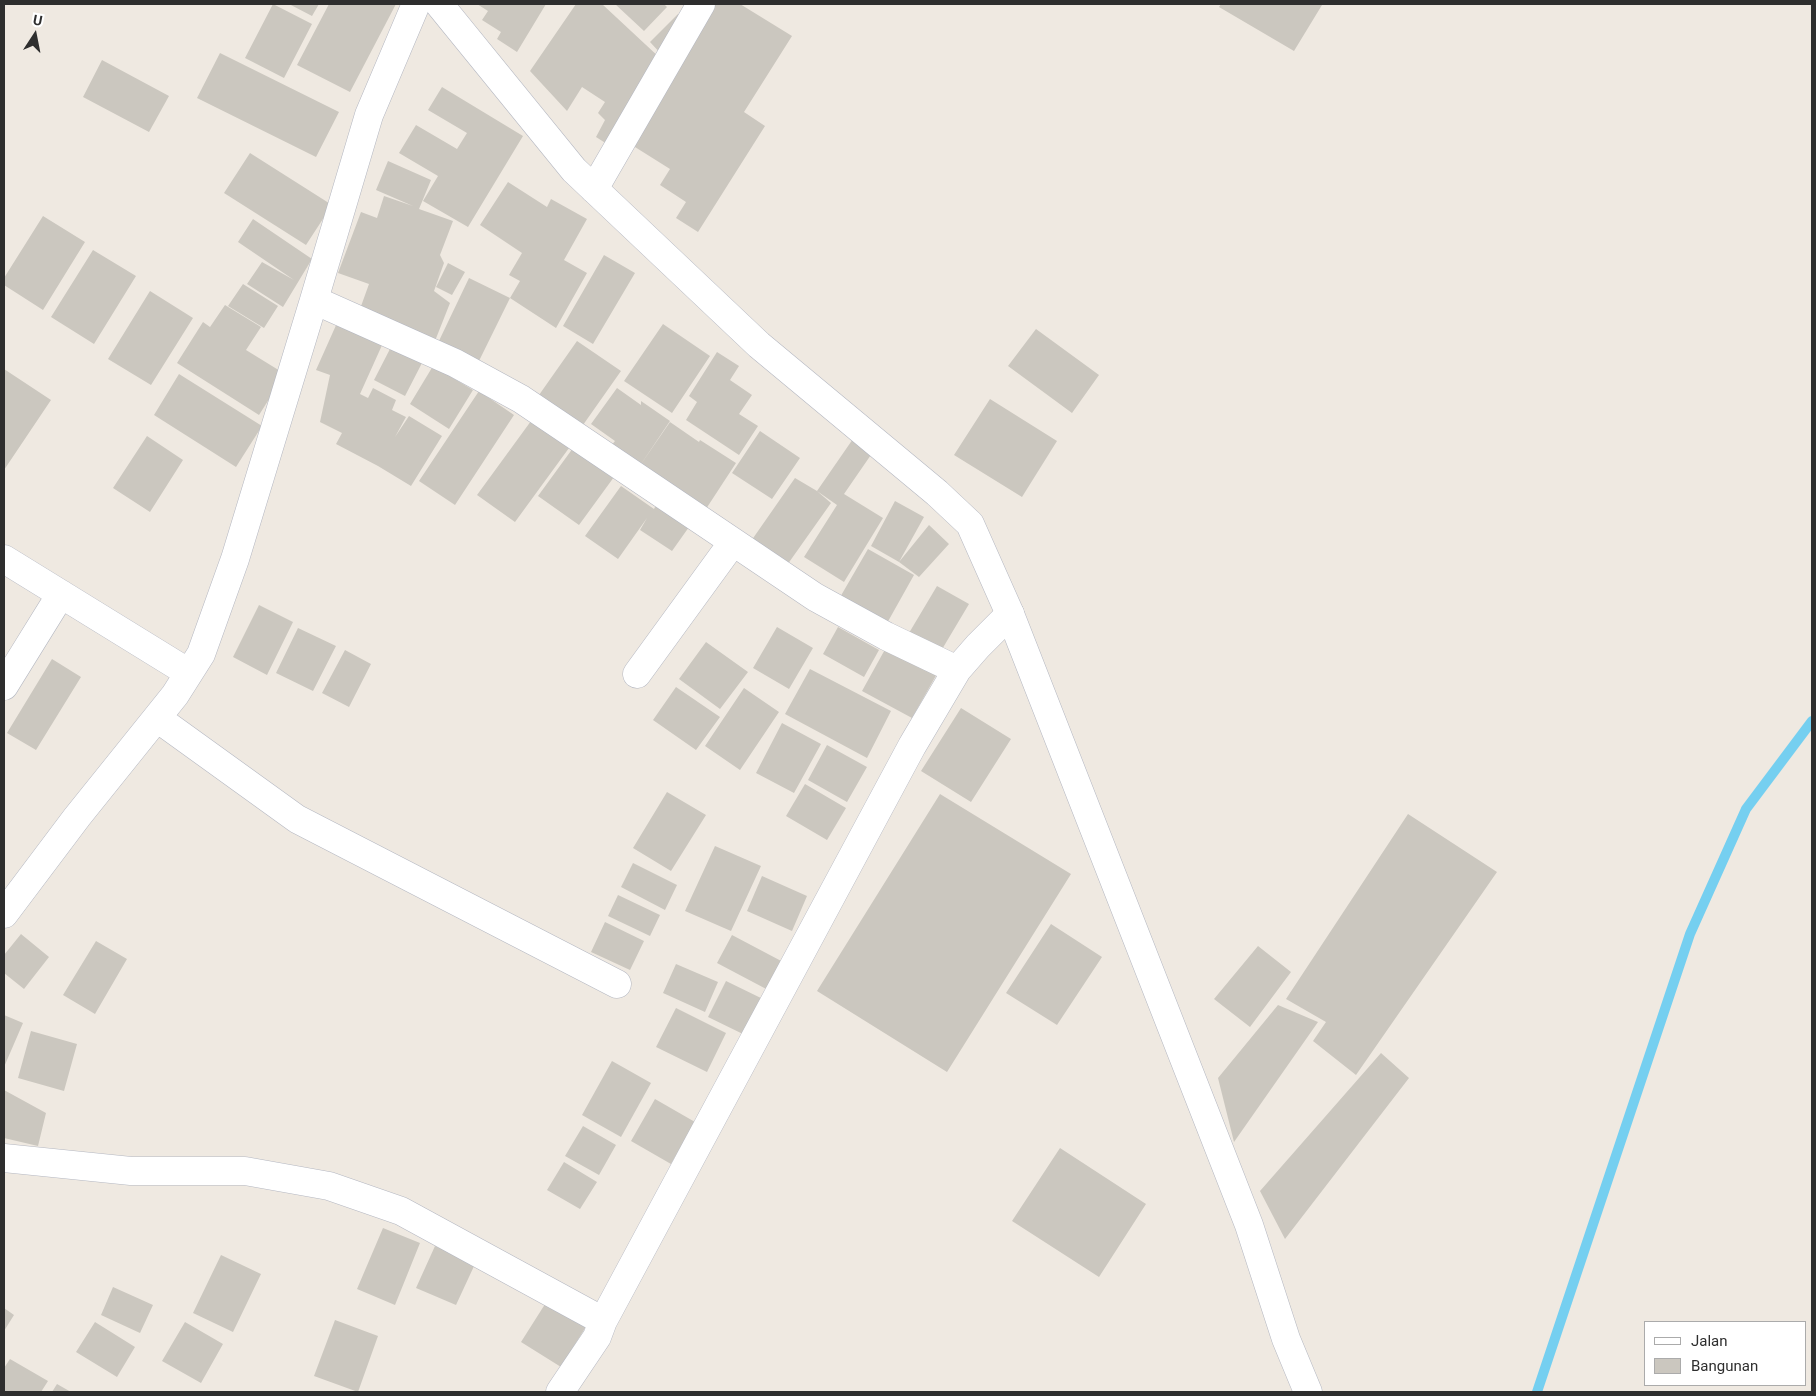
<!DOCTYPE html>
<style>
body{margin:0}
#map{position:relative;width:1816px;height:1396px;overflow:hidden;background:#efe9e1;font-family:Roboto,sans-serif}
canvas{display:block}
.frame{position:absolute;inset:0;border:5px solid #2e2e2e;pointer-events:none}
.legend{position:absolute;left:1644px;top:1321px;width:162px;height:65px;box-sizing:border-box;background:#fff;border:1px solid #ababab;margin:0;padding:6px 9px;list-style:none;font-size:15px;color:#2e2e2e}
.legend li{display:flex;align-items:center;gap:10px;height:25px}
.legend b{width:25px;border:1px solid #ababab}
.north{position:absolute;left:10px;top:10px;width:50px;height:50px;-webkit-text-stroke:4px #fff;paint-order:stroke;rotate:11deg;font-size:14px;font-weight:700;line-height:20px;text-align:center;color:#2e2e2e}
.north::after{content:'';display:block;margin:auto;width:18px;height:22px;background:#2e2e2e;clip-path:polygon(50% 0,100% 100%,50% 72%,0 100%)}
</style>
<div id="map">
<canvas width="1816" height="1396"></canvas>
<div class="frame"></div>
<ul class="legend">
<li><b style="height:6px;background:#fff"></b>Jalan</li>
<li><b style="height:14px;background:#cbc7bf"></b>Bangunan</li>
</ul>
<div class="north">U</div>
</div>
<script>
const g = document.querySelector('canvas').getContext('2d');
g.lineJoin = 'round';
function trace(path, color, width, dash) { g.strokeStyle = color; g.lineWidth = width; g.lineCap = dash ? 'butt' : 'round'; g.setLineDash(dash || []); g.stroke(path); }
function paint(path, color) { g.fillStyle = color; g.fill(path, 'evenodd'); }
const stream = new Path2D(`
 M 1537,1392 L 1690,934 L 1746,809 L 1812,721`);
const building = new Path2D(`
 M 273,4 L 312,24 L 284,78 L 245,58 Z
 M 289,4 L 319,4 L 312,16 Z
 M 329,4 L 396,4 L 350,92 L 297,65 Z
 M 477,4 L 546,4 L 517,52 L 497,39 L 501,32 L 482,20 L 488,11 Z
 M 576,4 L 602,4 L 660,58 L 607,144 L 596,137 L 605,120 L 598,113 L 605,102 L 582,87 L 567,111 L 530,71 Z
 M 615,4 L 664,4 L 667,7 L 644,31 Z
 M 715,4 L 740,4 L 792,36 L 744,112 L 765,126 L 698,232 L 676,218 L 686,202 L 660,185 L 670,169 L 627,142 Z
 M 1221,4 L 1319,4 L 1322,5 L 1294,51 L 1219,7 Z
 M 678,14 L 685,20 L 662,55 L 650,42 Z
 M 220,53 L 339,112 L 316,157 L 197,98 Z
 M 102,60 L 169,96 L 149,132 L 83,97 Z
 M 442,87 L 523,136 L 468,227 L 423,201 L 438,176 L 399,153 L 416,125 L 457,149 L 467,133 L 428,110 Z
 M 250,153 L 332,205 L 306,245 L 224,193 Z
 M 388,161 L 431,180 L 419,209 L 453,221 L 440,255 L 444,263 L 434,291 L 450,303 L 433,346 L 360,309 L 369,284 L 338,273 L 361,212 L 377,218 L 384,196 L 413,206 L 376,190 Z
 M 508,182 L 547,207 L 551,199 L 587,219 L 564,260 L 587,273 L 556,328 L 510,298 L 520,281 L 509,275 L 522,253 L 480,225 Z
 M 43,216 L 85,242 L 43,310 L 4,285 L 4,278 Z
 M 253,219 L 312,259 L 283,307 L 247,284 L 262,262 L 294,280 L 238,242 Z
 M 93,250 L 136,276 L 94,344 L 51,317 Z
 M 604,255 L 635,273 L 593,344 L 563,326 Z
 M 448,263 L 465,272 L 452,295 L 436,287 Z
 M 469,278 L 510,298 L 477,365 L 437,345 Z
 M 243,284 L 278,306 L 264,328 L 228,306 Z
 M 150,291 L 193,318 L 151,385 L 108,359 Z
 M 225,305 L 261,327 L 246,350 L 285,374 L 259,415 L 177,363 L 203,322 L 210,327 Z
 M 337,323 L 383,343 L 360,394 L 368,398 L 373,388 L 396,400 L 392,410 L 406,417 L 395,437 L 409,416 L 442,436 L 411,486 L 378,466 L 336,444 L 342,433 L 320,422 L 330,375 L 316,370 Z
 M 663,324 L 710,356 L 672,413 L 624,381 Z
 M 1036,329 L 1099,375 L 1072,413 L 1008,366 Z
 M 577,341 L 621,371 L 583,425 L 539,395 Z
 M 391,347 L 422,363 L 405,396 L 374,380 Z
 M 717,352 L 739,366 L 730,380 L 752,395 L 739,414 L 758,426 L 739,455 L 686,420 L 697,402 L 689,396 Z
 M 433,366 L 473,390 L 449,429 L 410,404 Z
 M 4,369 L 51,400 L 4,470 Z
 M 179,374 L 262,426 L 236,467 L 154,415 Z
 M 617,388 L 641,405 L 641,401 L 670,421 L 639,467 L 610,447 L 615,441 L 591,424 Z
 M 479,391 L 514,415 L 455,505 L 419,481 Z
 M 990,399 L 1057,441 L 1022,497 L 954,455 Z
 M 531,421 L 569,448 L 515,522 L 477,495 Z
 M 670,422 L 699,442 L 700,440 L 736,463 L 704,512 L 639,467 Z
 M 760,431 L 800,458 L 772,499 L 732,473 Z
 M 147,436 L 183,460 L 150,512 L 113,488 Z
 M 855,436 L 875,449 L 844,494 L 883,518 L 844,582 L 804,557 L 837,505 L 817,491 L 831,503 L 785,568 L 749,544 L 795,478 L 817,491 Z
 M 573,448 L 614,477 L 579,525 L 538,496 Z
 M 621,486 L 654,509 L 656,505 L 689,527 L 672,551 L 640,530 L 647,518 L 618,559 L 585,536 Z
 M 895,501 L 924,517 L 899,562 L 871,546 Z
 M 929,525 L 949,544 L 919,577 L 899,562 Z
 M 868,549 L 914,575 L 886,625 L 839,599 Z
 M 937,586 L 969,604 L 941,651 L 909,633 Z
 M 259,605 L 293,622 L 267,675 L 233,657 Z
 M 777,627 L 813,648 L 789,689 L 753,668 Z
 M 838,627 L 879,650 L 864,677 L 823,654 Z
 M 298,628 L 336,646 L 313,691 L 276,673 Z
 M 706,642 L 748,672 L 720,709 L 679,679 Z
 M 888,644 L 938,672 L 912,718 L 862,691 Z
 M 345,650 L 371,664 L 349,707 L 322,693 Z
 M 52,659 L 81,677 L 36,750 L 7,733 Z
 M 810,669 L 891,711 L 867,758 L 785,714 Z
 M 676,687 L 720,717 L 696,750 L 653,720 Z
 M 744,688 L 779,712 L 740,770 L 705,746 Z
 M 961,708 L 1011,739 L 971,802 L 921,771 Z
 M 782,723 L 821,744 L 794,793 L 756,773 Z
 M 827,745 L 867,767 L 847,802 L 808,780 Z
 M 805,784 L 846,808 L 827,840 L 786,816 Z
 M 667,792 L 706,815 L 671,871 L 633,848 Z
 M 940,794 L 1071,874 L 947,1072 L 817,991 Z
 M 1408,814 L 1497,872 L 1356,1075 L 1313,1041 L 1326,1022 L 1286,999 Z
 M 715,846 L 761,866 L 731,931 L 685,911 Z
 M 633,863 L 677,885 L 665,910 L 621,887 Z
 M 762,876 L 807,896 L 792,931 L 747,911 Z
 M 618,895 L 660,915 L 650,936 L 608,916 Z
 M 605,922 L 644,941 L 630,970 L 591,952 Z
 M 1051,924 L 1102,957 L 1057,1025 L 1006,993 Z
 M 21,934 L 49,957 L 24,989 L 4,973 L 4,955 Z
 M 732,935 L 785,963 L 770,991 L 717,963 Z
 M 96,941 L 127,959 L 95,1014 L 63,995 Z
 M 1258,946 L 1291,972 L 1250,1027 L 1214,999 Z
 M 676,964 L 718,982 L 705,1012 L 663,993 Z
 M 726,981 L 765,1000 L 747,1036 L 708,1017 Z
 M 1278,1005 L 1318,1022 L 1234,1142 L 1218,1078 Z
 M 676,1008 L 726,1033 L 707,1072 L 656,1047 Z
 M 4,1015 L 23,1023 L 4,1067 Z
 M 31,1031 L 77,1044 L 64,1091 L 18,1078 Z
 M 1381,1053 L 1409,1078 L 1285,1239 L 1260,1191 Z
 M 612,1061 L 651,1083 L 621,1137 L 582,1115 Z
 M 4,1090 L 46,1113 L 38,1146 L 4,1138 Z
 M 655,1099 L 695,1122 L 671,1164 L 631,1141 Z
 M 583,1126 L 616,1145 L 599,1175 L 565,1156 Z
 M 1060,1148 L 1146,1204 L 1099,1277 L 1012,1221 Z
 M 564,1162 L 597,1182 L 580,1209 L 547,1190 Z
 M 383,1228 L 420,1243 L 395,1305 L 357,1289 Z
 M 435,1246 L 475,1264 L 456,1305 L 416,1288 Z
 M 221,1255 L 261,1274 L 233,1332 L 193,1313 Z
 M 113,1287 L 153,1305 L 140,1333 L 101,1315 Z
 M 547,1301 L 587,1325 L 561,1367 L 521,1342 Z
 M 4,1308 L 14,1315 L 4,1331 Z
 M 335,1320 L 378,1336 L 358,1392 L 314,1376 Z
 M 95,1322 L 135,1347 L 117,1377 L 76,1352 Z
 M 185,1322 L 223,1344 L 201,1383 L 162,1361 Z
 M 10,1359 L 48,1381 L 41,1392 L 4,1392 L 4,1368 Z
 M 57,1384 L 71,1392 L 52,1392 Z`);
const minor = new Path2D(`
 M 594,189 L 701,4
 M 314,300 L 455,363 L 521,399 L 815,597 L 886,636 L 957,670
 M 4,559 L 189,673
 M 637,674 L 733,542
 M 4,686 L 61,594
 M 157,718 L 297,819 L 617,984
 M 4,914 L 77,817 L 175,695 L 201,654 L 235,559 L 314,300 L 369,115 L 416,4
 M 4,1158 L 131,1171 L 245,1171 L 329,1186 L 401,1211 L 603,1321
 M 560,1392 L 597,1337 L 603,1321 L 912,746 L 957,670 L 978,646 L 1010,614`);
const tertiary = new Path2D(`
 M 439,4 L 574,170 L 759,345 L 937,493 L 970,524 L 1010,614 L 1249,1225 L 1286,1339 L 1308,1392`);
trace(stream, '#75cff0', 10);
paint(building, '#cbc7bf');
trace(minor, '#b4b7c1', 29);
trace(tertiary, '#b4b7c1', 29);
trace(minor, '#fff', 28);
trace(tertiary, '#fff', 28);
</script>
